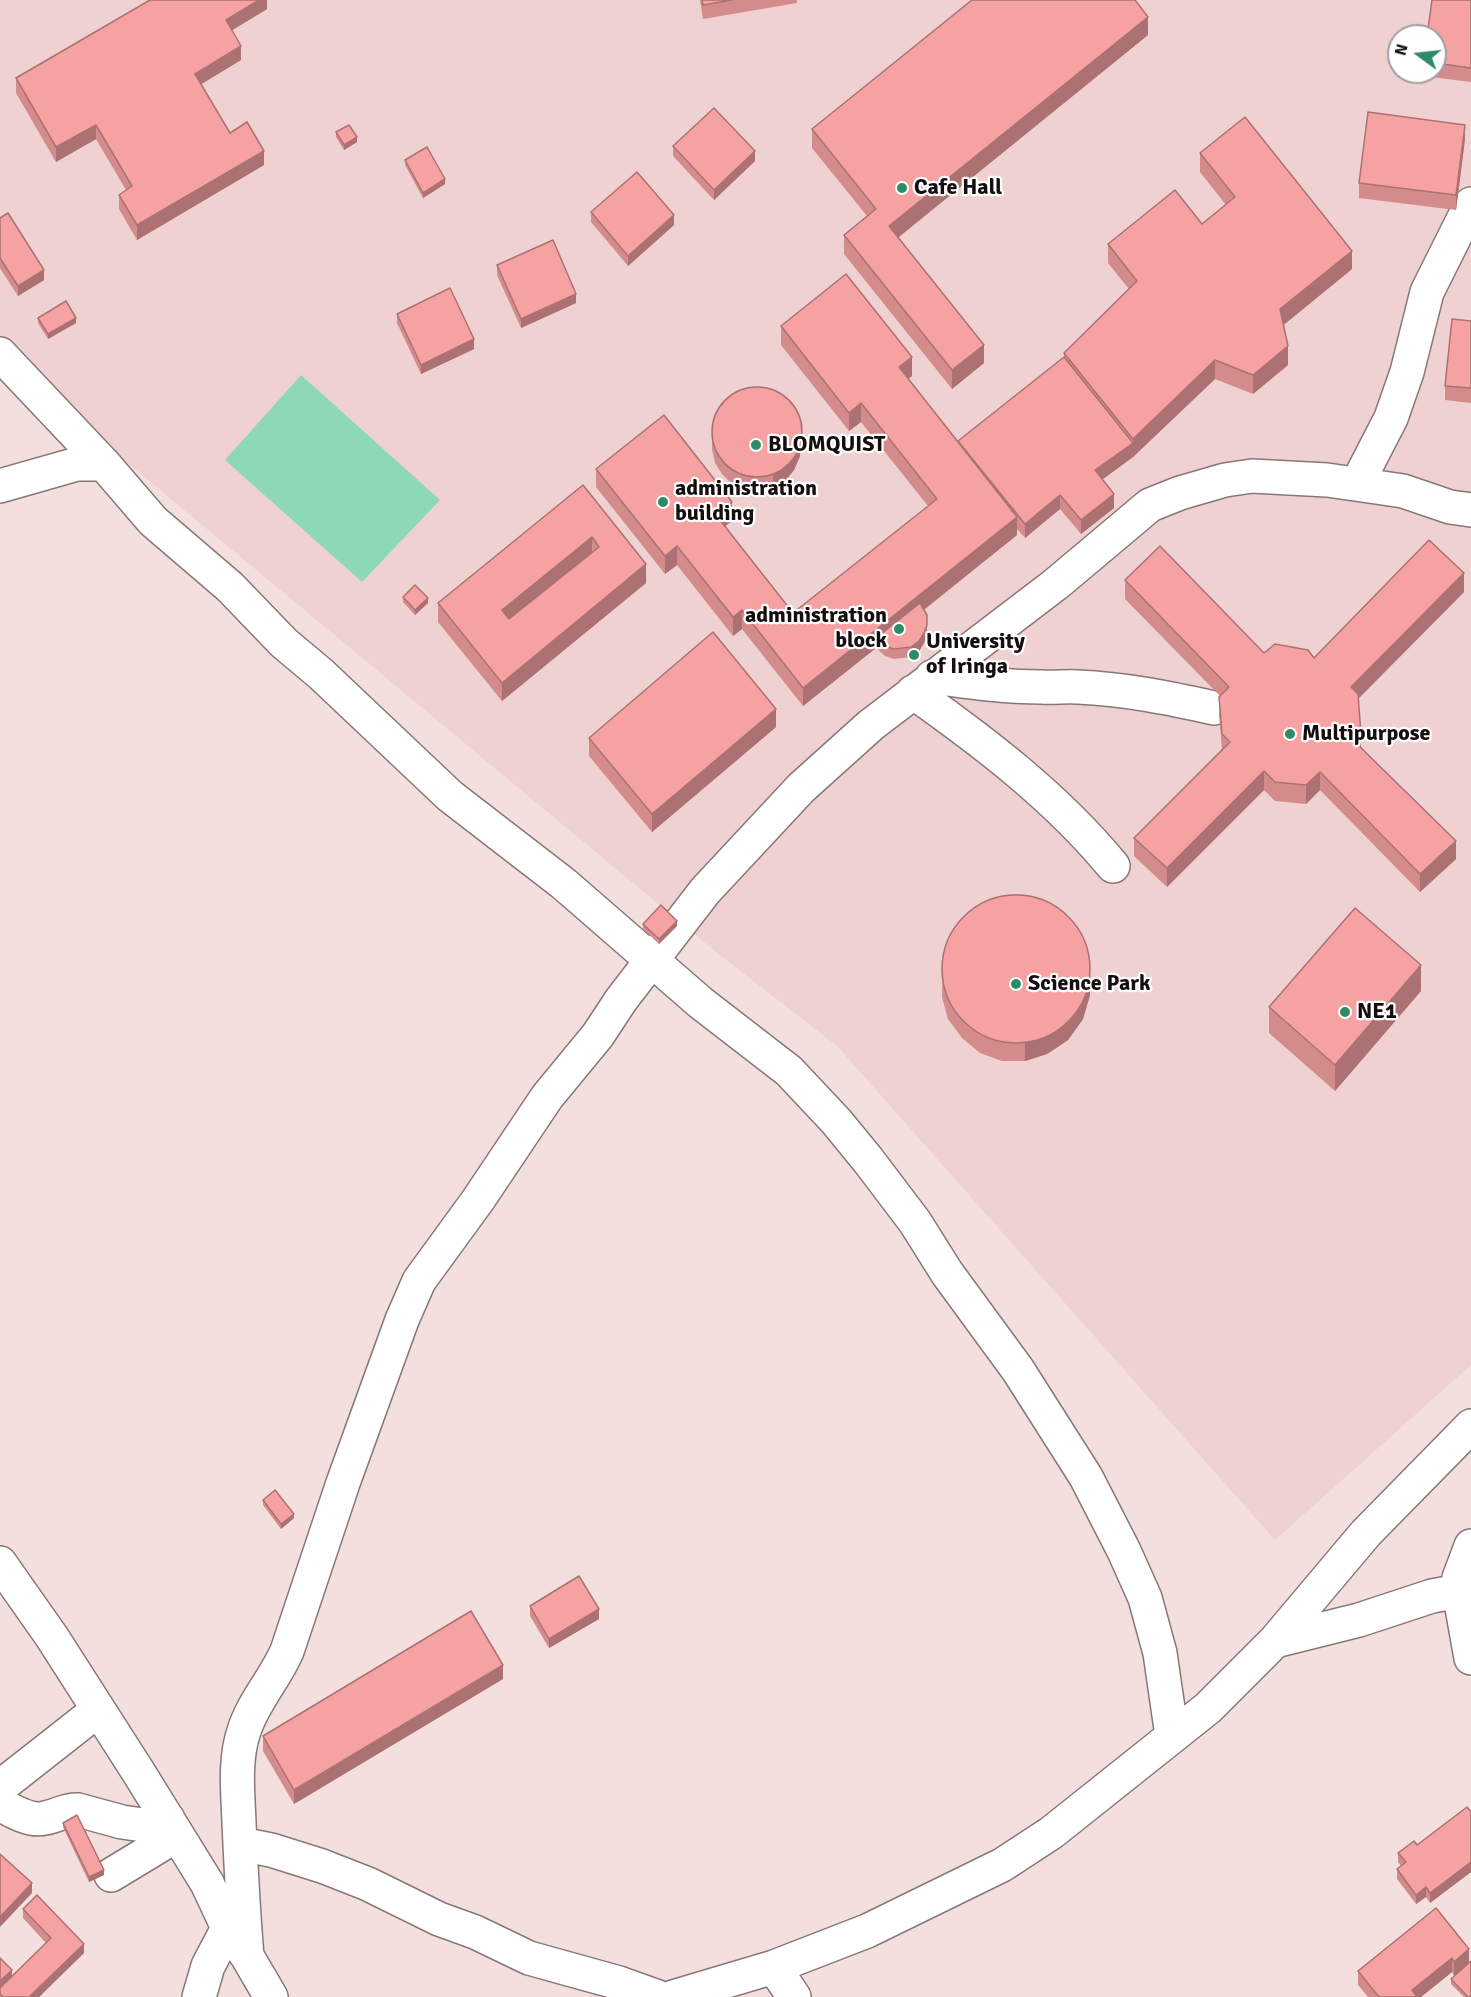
<!DOCTYPE html>
<style>
body{margin:0}
#map{position:relative;width:1471px;height:1997px;overflow:hidden;background:#f4dfdf;font-family:Signika,sans-serif}
canvas{display:block}
.north{position:absolute;left:1387px;top:24px;width:60px;height:60px;box-sizing:border-box;background:#fff;border:2px solid #a19f9f;border-radius:50%;rotate:285deg;font-size:16px;font-weight:700;line-height:24px;text-align:center;color:#150e0e}
.north::after{content:'';display:block;margin:auto;width:21px;height:27px;background:#2b8c66;clip-path:polygon(50% 0,100% 100%,50% 72%,0 100%)}
</style>
<div id="map">
<canvas width="1471" height="1997"></canvas>
<div class="north">N</div>
</div>
<script>
const g = document.querySelector('canvas').getContext('2d');
g.lineJoin = 'round';
function paint(path, color) { g.fillStyle = color; g.fill(path, 'evenodd'); }
function trace(path, color, width, dash) { g.strokeStyle = color; g.lineWidth = width; g.lineCap = dash ? 'butt' : 'round'; g.setLineDash(dash || []); g.stroke(path); }
function drawText(font, color, halo, rows, align = 'center') {
  g.font = font + ' Signika,sans-serif'; g.lineWidth = 4.5; g.setLineDash([]); g.textBaseline = 'middle'; g.strokeStyle = halo; g.fillStyle = color; for (const [text, x, y, turn = 0] of rows) {
    g.save(); g.translate(x, y); g.rotate((+turn || 0) * Math.PI / 180); g.textAlign = isNaN(turn) ? turn : align; if (halo) g.strokeText(text, 0, 0); g.fillText(text, 0, 0); g.restore();
  }
}
const built = new Path2D(`
 M 0,0 L 1471,0 L 1471,1365 L 1275,1540 L 837,1046 L 716,952 L 0,357 ZM 1399,36 L 1435,36 L 1435,72 L 1399,72 Z`);
const green = new Path2D(`
 M 301,375 L 440,500 L 362,582 L 225,460 Z`);
const minor = new Path2D(`
 M 0,354 L 104,464 L 153,521 L 230,587 L 284,643 L 321,674 L 450,796 L 564,884 L 701,1003 L 789,1071 L 836,1121 L 868,1160 L 915,1222 L 947,1273 L 1018,1370 L 1086,1477 L 1124,1551 L 1145,1598 L 1160,1653 L 1172,1736
 M 1357,484 L 1391,418 L 1407,372 L 1427,292 L 1471,204
 M 0,486 L 77,464 L 104,464
 M 932,677 C 968,682 1005,687 1042,687 C 1054,688 1066,686 1078,687 C 1125,689 1169,698 1214,708
 M 913,692 C 985,743 1056,797 1113,866
 M 1471,1546 L 1459,1578 L 1459,1591 L 1471,1658
 M 0,1563 L 52,1637 L 139,1773 L 207,1883 L 228,1928 L 247,1956 L 271,1997
 M 1275,1641 L 1359,1620 L 1432,1596 L 1459,1591
 M 0,1787 L 98,1710
 M 0,1804 C 12,1811 31,1822 45,1818 C 57,1816 66,1809 78,1810 L 122,1822 L 143,1825 L 168,1819
 M 240,1844 L 271,1850 L 322,1866 L 368,1884 L 439,1919 L 475,1932 L 529,1958 L 619,1983 L 658,1997
 M 111,1875 L 177,1835
 M 247,1956 C 243,1911 241,1867 239,1823 C 238,1793 234,1760 244,1731 C 253,1702 275,1679 287,1651 L 343,1483 L 402,1320 L 419,1281 L 478,1200 L 547,1097 L 598,1035 L 621,1000 L 705,891 L 801,788 L 871,725 L 1056,584 L 1150,505 L 1180,493 L 1225,480 L 1252,476 L 1327,480 L 1376,487 L 1403,491 L 1450,507 L 1471,510
 M 774,1967 L 794,1997
 M 199,1997 L 208,1966 L 228,1928
 M 673,1997 L 774,1967 L 867,1931 L 1002,1865 L 1051,1833 L 1208,1708 L 1275,1641 L 1366,1533 L 1471,1426`);
const wall = new Path2D(`
 M 267,0 L 267,9 L 232,30 L 241,60 L 201,84 L 230,133 L 264,165 L 137,240 L 119,209 L 119,195 L 126,190 L 96,139 L 56,162 L 16,93 L 16,78 Z
 M 700,0 L 797,0 L 797,3 L 703,19 Z
 M 1471,0 L 1471,82 L 1424,76 L 1424,72 L 1435,72 L 1435,36 Z
 M 1148,35 L 898,237 L 984,363 L 952,389 L 844,254 L 844,235 L 867,216 L 812,148 L 812,129 Z
 M 336,132 L 357,142 L 344,150 L 336,137 Z
 M 1465,139 L 1456,210 L 1359,198 L 1359,183 Z
 M 673,146 L 755,161 L 714,200 L 673,156 Z
 M 1200,153 L 1352,269 L 1283,325 L 1288,365 L 1253,394 L 1215,379 L 1133,457 L 1102,479 L 1114,508 L 1081,534 L 1060,509 L 1025,538 L 1017,529 L 1017,535 L 924,610 L 927,635 L 924,643 L 919,651 L 911,657 L 894,659 L 885,656 L 876,648 L 803,706 L 742,629 L 733,636 L 677,565 L 665,574 L 596,487 L 596,469 L 732,521 L 725,526 L 793,613 L 928,506 L 861,422 L 849,431 L 781,345 L 781,326 L 912,376 L 908,379 L 958,441 L 1064,357 L 1064,353 L 1129,289 L 1108,263 L 1108,244 L 1202,224 L 1226,205 L 1200,172 Z
 M 405,160 L 445,184 L 423,198 L 405,165 Z
 M 591,212 L 674,225 L 628,266 L 591,222 Z
 M 0,218 L 44,280 L 18,296 L 0,268 Z
 M 497,265 L 576,303 L 521,328 L 497,275 Z
 M 397,314 L 474,349 L 421,374 L 397,323 Z
 M 38,318 L 76,323 L 48,339 L 38,323 Z
 M 1471,321 L 1471,403 L 1445,400 L 1445,386 Z
 M 712,434 L 801,440 L 800,456 L 794,470 L 785,481 L 773,488 L 759,491 L 745,489 L 732,484 L 722,474 L 715,463 L 712,449 Z
 M 583,485 L 646,583 L 502,701 L 438,622 L 438,603 Z
 M 1125,580 L 1264,653 L 1314,658 L 1464,592 L 1358,699 L 1361,747 L 1456,859 L 1420,892 L 1320,790 L 1306,804 L 1275,801 L 1264,790 L 1167,887 L 1134,856 L 1134,838 L 1222,749 L 1219,715 L 1220,696 L 1125,599 Z
 M 403,597 L 428,603 L 415,615 L 403,602 Z
 M 776,727 L 652,832 L 589,756 L 589,738 Z
 M 643,924 L 677,926 L 659,944 L 643,929 Z
 M 943,954 L 1090,995 L 1083,1019 L 1068,1040 L 1047,1054 L 1025,1061 L 1002,1061 L 980,1053 L 962,1038 L 948,1019 L 942,997 Z
 M 1421,991 L 1335,1091 L 1269,1033 L 1269,1007 Z
 M 263,1500 L 294,1518 L 281,1529 L 263,1505 Z
 M 530,1606 L 599,1619 L 549,1648 L 530,1616 Z
 M 503,1679 L 294,1804 L 263,1751 L 263,1736 Z
 M 1471,1812 L 1471,1872 L 1430,1903 L 1426,1897 L 1416,1904 L 1397,1879 L 1397,1869 L 1401,1866 L 1398,1862 L 1398,1853 L 1417,1845 Z
 M 63,1823 L 104,1875 L 89,1882 L 63,1827 Z
 M 1436,1908 L 1469,1962 L 1471,1997 L 1464,1997 L 1451,1984 L 1451,1979 L 1454,1976 L 1452,1972 L 1421,1997 L 1368,1997 L 1358,1985 L 1358,1971 Z
 M 23,1909 L 84,1953 L 39,1997 L 0,1997 L 0,1958 L 12,1976 L 46,1943 L 23,1918 Z`);
const shadedWall = new Path2D(`
 M 259,0 L 267,0 L 267,9 L 226,34 L 226,20 Z
 M 1148,17 L 1148,35 L 889,245 L 889,226 Z
 M 241,46 L 241,60 L 195,88 L 195,74 Z
 M 96,125 L 96,139 L 56,162 L 56,147 Z
 M 1465,125 L 1465,139 L 1456,210 L 1456,195 Z
 M 357,137 L 357,142 L 344,150 L 344,145 Z
 M 264,151 L 264,165 L 137,240 L 137,225 Z
 M 755,151 L 755,161 L 714,200 L 714,190 Z
 M 445,179 L 445,184 L 423,198 L 423,193 Z
 M 674,215 L 674,225 L 628,266 L 628,256 Z
 M 1352,251 L 1352,269 L 1280,328 L 1280,309 Z
 M 44,270 L 44,280 L 18,296 L 18,286 Z
 M 576,294 L 576,303 L 521,328 L 521,319 Z
 M 76,318 L 76,323 L 48,339 L 48,334 Z
 M 474,339 L 474,349 L 421,374 L 421,365 Z
 M 984,345 L 984,363 L 952,389 L 952,370 Z
 M 1288,346 L 1288,365 L 1253,394 L 1253,375 Z
 M 912,357 L 912,376 L 899,386 L 899,367 Z
 M 1215,360 L 1215,379 L 1133,457 L 1133,439 Z
 M 861,403 L 861,422 L 849,431 L 849,413 Z
 M 801,426 L 800,456 L 794,470 L 785,481 L 773,488 L 773,474 Z
 M 1133,443 L 1133,457 L 1095,485 L 1095,470 Z
 M 1114,494 L 1114,508 L 1081,534 L 1081,520 Z
 M 1060,495 L 1060,509 L 1025,538 L 1025,524 Z
 M 732,502 L 732,521 L 716,533 L 716,515 Z
 M 1017,517 L 1017,535 L 882,643 L 876,638 L 876,648 L 803,706 L 803,688 Z
 M 592,537 L 592,556 L 502,629 L 502,610 Z
 M 677,546 L 677,565 L 665,574 L 665,556 Z
 M 646,564 L 646,583 L 502,701 L 502,683 Z
 M 1464,573 L 1464,592 L 1351,706 L 1351,687 Z
 M 428,598 L 428,603 L 415,615 L 415,610 Z
 M 742,610 L 742,629 L 733,636 L 733,617 Z
 M 927,625 L 927,635 L 924,643 L 919,651 L 911,657 L 911,647 Z
 M 776,709 L 776,727 L 652,832 L 652,814 Z
 M 1361,734 L 1361,752 L 1354,741 Z
 M 1264,771 L 1264,790 L 1167,887 L 1167,868 Z
 M 1320,772 L 1320,790 L 1306,804 L 1306,785 Z
 M 1456,841 L 1456,859 L 1420,892 L 1420,874 Z
 M 677,921 L 677,926 L 659,944 L 659,939 Z
 M 1421,965 L 1421,991 L 1335,1091 L 1335,1065 Z
 M 1090,976 L 1090,995 L 1083,1019 L 1068,1040 L 1047,1054 L 1025,1061 L 1025,1043 Z
 M 294,1514 L 294,1518 L 281,1529 L 281,1524 Z
 M 599,1609 L 599,1619 L 549,1648 L 549,1639 Z
 M 503,1665 L 503,1679 L 294,1804 L 294,1790 Z
 M 1471,1862 L 1471,1872 L 1430,1903 L 1430,1893 Z
 M 104,1870 L 104,1875 L 89,1882 L 89,1877 Z
 M 32,1883 L 32,1893 L 0,1927 L 0,1917 Z
 M 1426,1887 L 1426,1897 L 1416,1904 L 1416,1895 Z
 M 84,1944 L 84,1953 L 39,1997 L 29,1997 Z
 M 1469,1949 L 1469,1964 L 1454,1976 L 1454,1962 Z
 M 1452,1958 L 1452,1972 L 1421,1997 L 1412,1997 L 1412,1990 Z
 M 12,1970 L 12,1980 L 0,1991 L 0,1981 Z`);
const building = new Path2D(`
 M 150,0 L 259,0 L 226,20 L 241,46 L 195,74 L 230,133 L 247,122 L 264,151 L 137,225 L 119,195 L 132,186 L 96,125 L 56,147 L 16,78 Z
 M 702,0 L 732,0 L 703,5 Z
 M 972,0 L 1135,0 L 1148,17 L 889,226 L 984,345 L 952,370 L 844,235 L 876,209 L 812,129 Z
 M 1432,0 L 1471,0 L 1471,68 L 1435,63 L 1435,36 L 1427,36 Z
 M 714,108 L 755,151 L 714,190 L 673,146 Z
 M 1368,112 L 1465,125 L 1456,195 L 1359,183 Z
 M 1245,117 L 1352,251 L 1280,309 L 1288,346 L 1253,375 L 1215,360 L 1133,439 L 1064,353 L 1137,281 L 1108,244 L 1175,190 L 1202,224 L 1235,197 L 1200,153 Z
 M 349,125 L 357,137 L 344,145 L 336,132 Z
 M 427,147 L 445,179 L 423,193 L 405,160 Z
 M 637,172 L 674,215 L 628,256 L 591,212 Z
 M 8,213 L 44,270 L 18,286 L 0,258 L 0,218 Z
 M 553,240 L 576,294 L 521,319 L 497,265 Z
 M 846,274 L 912,357 L 899,367 L 1017,517 L 803,688 L 742,610 L 733,617 L 677,546 L 665,556 L 596,469 L 664,415 L 732,502 L 716,515 L 793,613 L 937,499 L 861,403 L 849,413 L 781,326 Z
 M 450,288 L 474,339 L 421,365 L 397,314 Z
 M 66,301 L 76,318 L 48,334 L 38,318 Z
 M 1452,319 L 1471,321 L 1471,388 L 1445,386 Z
 M 1064,357 L 1133,443 L 1095,470 L 1114,494 L 1081,520 L 1060,495 L 1025,524 L 958,441 Z
 M712 432a45 45 0 1 1 90 0a45 45 0 1 1-90 0Z
 M 583,485 L 646,564 L 502,683 L 438,603 ZM 592,537 L 599,547 L 509,619 L 502,610 Z
 M 1429,540 L 1464,573 L 1351,687 L 1358,694 L 1361,734 L 1354,741 L 1456,841 L 1420,874 L 1320,772 L 1306,785 L 1275,782 L 1264,771 L 1167,868 L 1134,838 L 1230,742 L 1222,734 L 1219,697 L 1229,687 L 1125,580 L 1160,546 L 1264,653 L 1275,644 L 1308,650 L 1314,658 Z
 M 415,585 L 428,598 L 415,610 L 403,597 Z
 M 920,603 L 927,615 L 927,625 L 924,633 L 919,641 L 911,647 L 894,649 L 885,646 L 876,638 Z
 M 713,632 L 776,709 L 652,814 L 589,738 Z
 M942 969a74 74 0 1 1 148 0a74 74 0 1 1-148 0Z
 M 661,905 L 677,921 L 659,939 L 643,924 Z
 M 1355,908 L 1421,965 L 1335,1065 L 1269,1007 Z
 M 275,1490 L 294,1514 L 281,1524 L 263,1500 Z
 M 579,1576 L 599,1609 L 549,1639 L 530,1606 Z
 M 471,1611 L 503,1665 L 294,1790 L 263,1736 Z
 M 1467,1807 L 1471,1812 L 1471,1862 L 1430,1893 L 1426,1887 L 1416,1895 L 1397,1869 L 1406,1862 L 1398,1853 L 1414,1841 L 1417,1845 Z
 M 77,1815 L 104,1870 L 89,1877 L 63,1823 Z
 M 0,1854 L 32,1883 L 0,1917 Z
 M 37,1895 L 84,1944 L 29,1997 L 3,1997 L 0,1994 L 0,1988 L 51,1938 L 23,1909 Z
 M 1436,1908 L 1469,1949 L 1454,1962 L 1452,1958 L 1412,1990 L 1417,1997 L 1379,1997 L 1358,1971 Z
 M 0,1958 L 12,1970 L 0,1981 Z
 M 1471,1961 L 1471,1997 L 1468,1997 L 1451,1979 Z`);
const markers = [
 [902,188,6,"#2b8c66"],
 [756,445,6,"#2b8c66"],
 [663,502,6,"#2b8c66"],
 [899,629,6,"#2b8c66"],
 [914,655,6,"#2b8c66"],
 [1290,734,6,"#2b8c66"],
 [1016,984,6,"#2b8c66"],
 [1345,1012,6,"#2b8c66"]
];
const poiNames = [
 ["Cafe Hall",914,188],
 ["BLOMQUIST",768,445],
 ["administration",675,489],
 ["building",675,514],
 ["administration",887,616,"right"],
 ["block",887,641,"right"],
 ["University",926,642],
 ["of Iringa",926,667],
 ["Multipurpose",1302,734],
 ["Science Park",1028,984],
 ["NE1",1357,1012]
];
paint(built, '#eed1d0');
paint(green, '#8dd9b5');
trace(minor, '#897777', 36);
trace(minor, '#fff', 33);
paint(wall, '#d48b8c');
paint(shadedWall, '#ac7172');
paint(building, '#f6a2a3');
trace(building, '#ac7172', 1.5);
for (const [x, y, r, color] of markers) { const dot = new Path2D(); dot.arc(x, y, r, 0, 2 * Math.PI); g.fillStyle = color; g.fill(dot); trace(dot, '#fff', 2); }
drawText('bold 22px', '#150e0e', '#fff', poiNames, 'left');
</script>
